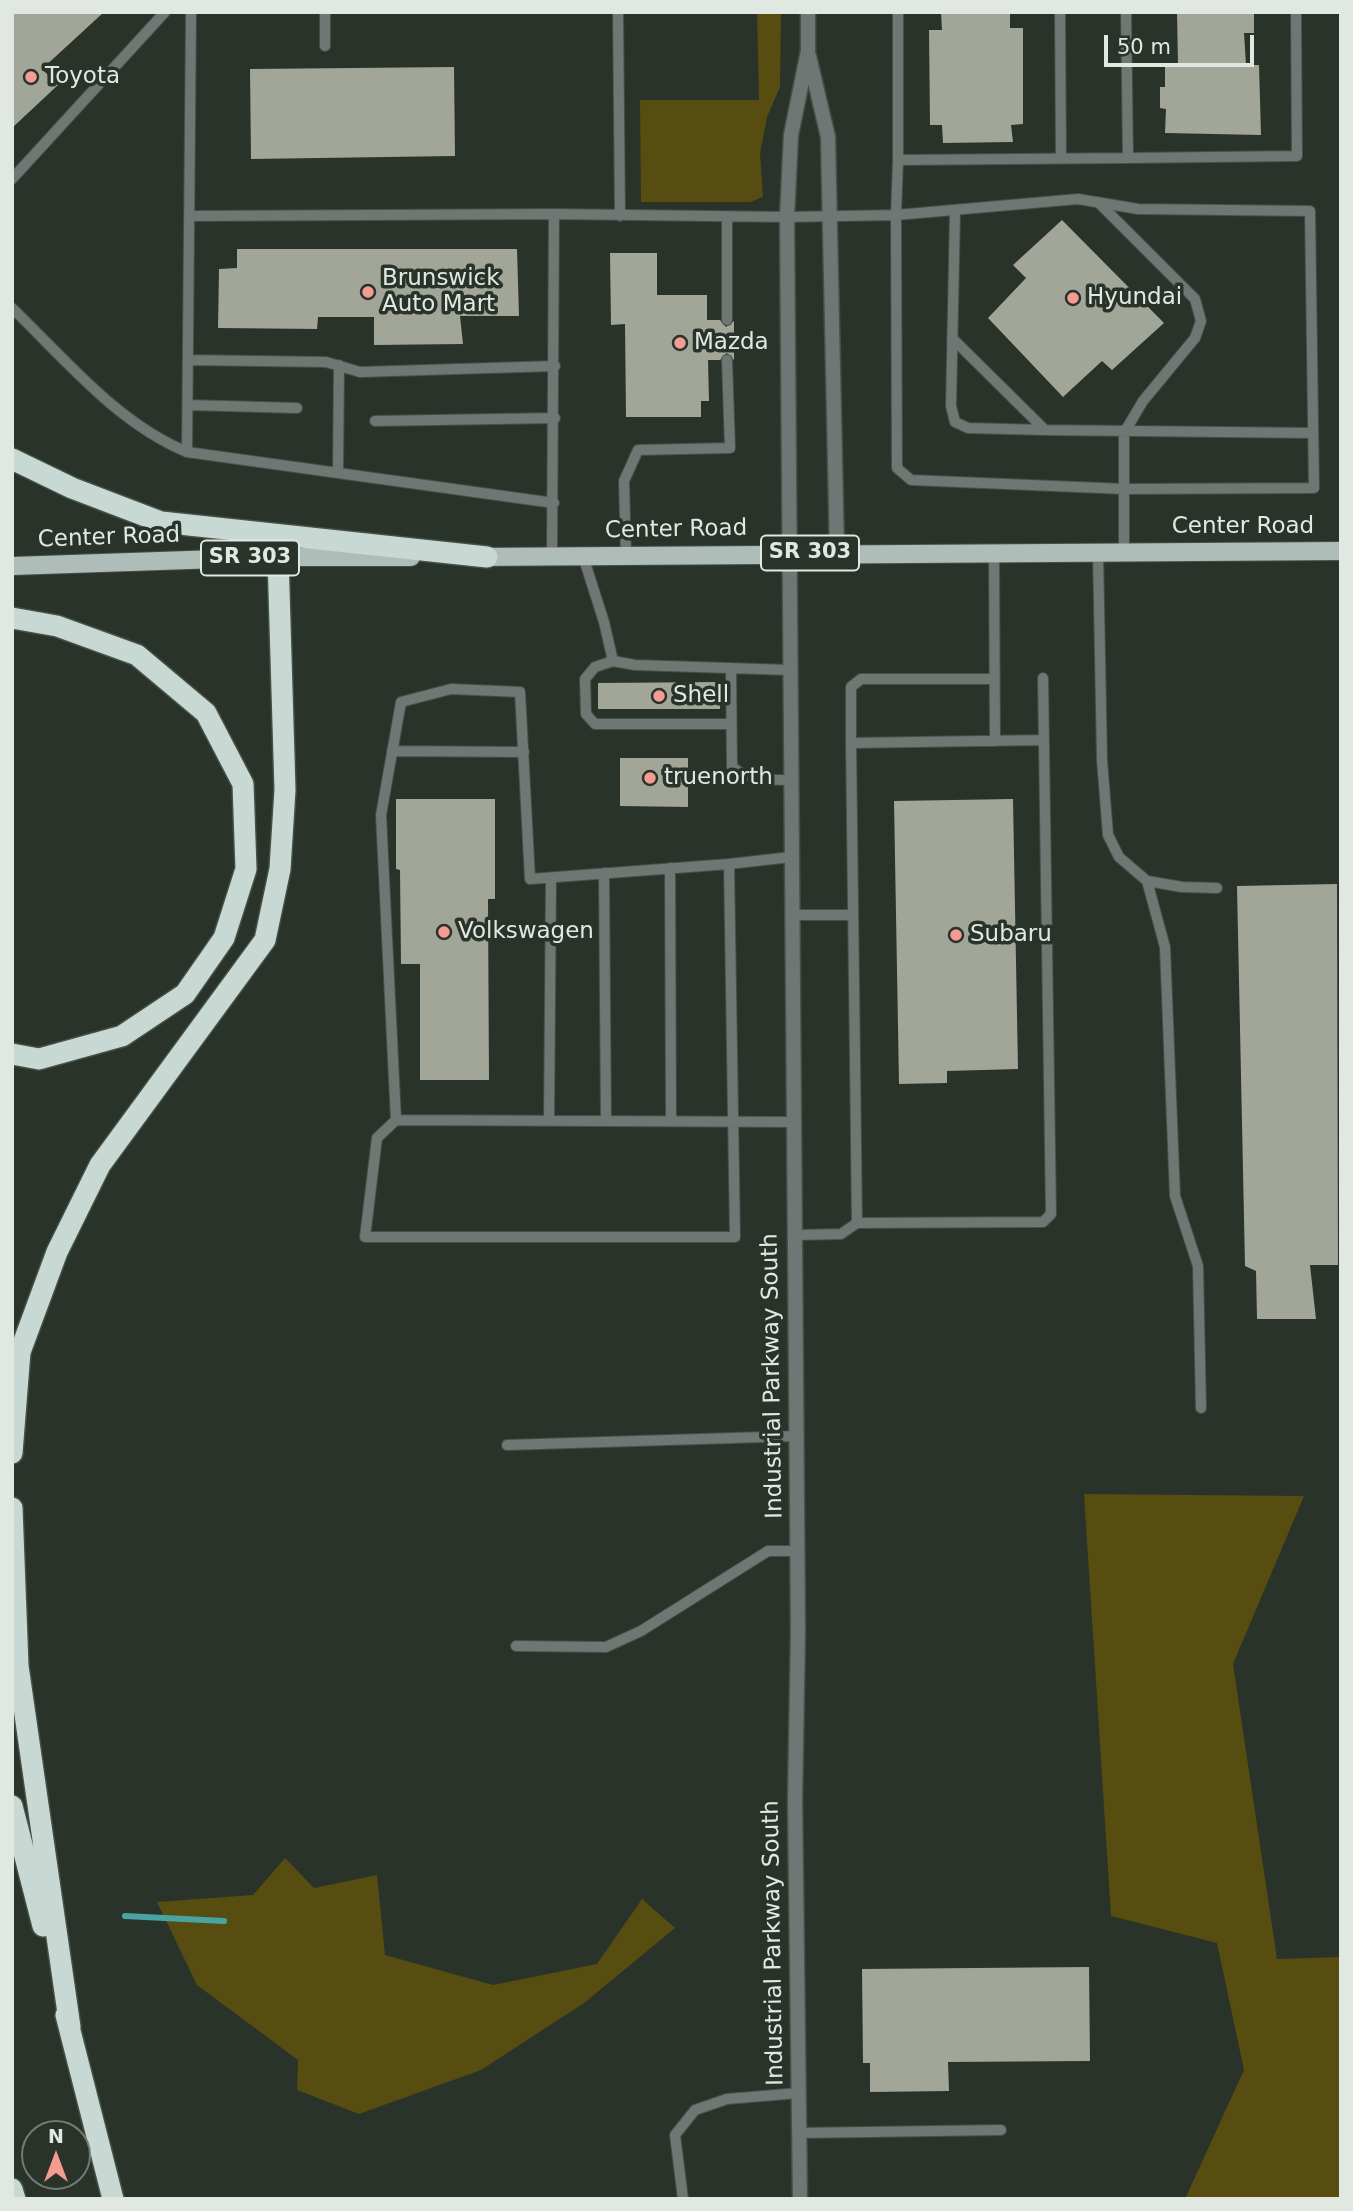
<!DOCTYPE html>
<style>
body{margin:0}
#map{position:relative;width:1353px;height:2211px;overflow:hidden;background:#29332a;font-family:"DejaVu Sans",sans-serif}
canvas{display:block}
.frame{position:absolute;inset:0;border:14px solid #e1e8e2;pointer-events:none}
.north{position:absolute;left:21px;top:2120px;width:70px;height:70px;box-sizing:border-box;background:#29332a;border:2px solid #737b74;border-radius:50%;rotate:0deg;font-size:19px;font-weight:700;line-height:28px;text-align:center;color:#e1e8e2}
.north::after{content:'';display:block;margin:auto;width:24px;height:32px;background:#f59c92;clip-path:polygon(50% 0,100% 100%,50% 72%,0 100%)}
.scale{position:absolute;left:1104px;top:35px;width:150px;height:32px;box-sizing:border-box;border:4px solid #e1e8e2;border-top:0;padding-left:9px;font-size:21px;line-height:24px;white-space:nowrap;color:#e1e8e2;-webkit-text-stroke:5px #29332a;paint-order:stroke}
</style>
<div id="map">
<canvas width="1353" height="2211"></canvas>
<div class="frame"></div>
<div class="north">N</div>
<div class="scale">50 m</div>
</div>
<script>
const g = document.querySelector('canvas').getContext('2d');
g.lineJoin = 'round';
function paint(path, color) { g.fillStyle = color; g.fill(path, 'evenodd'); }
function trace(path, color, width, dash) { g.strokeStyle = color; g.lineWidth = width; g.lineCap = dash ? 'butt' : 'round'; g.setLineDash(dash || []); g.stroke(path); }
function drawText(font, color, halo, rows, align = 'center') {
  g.font = font + ' "DejaVu Sans",sans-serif'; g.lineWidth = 7; g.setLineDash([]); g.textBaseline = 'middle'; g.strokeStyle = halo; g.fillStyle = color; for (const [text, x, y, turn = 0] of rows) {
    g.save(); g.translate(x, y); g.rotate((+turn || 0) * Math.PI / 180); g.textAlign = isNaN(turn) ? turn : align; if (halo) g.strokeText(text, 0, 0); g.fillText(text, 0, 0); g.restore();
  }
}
const green = new Path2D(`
 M 757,12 L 781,12 L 780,87 L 767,117 L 760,153 L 763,197 L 750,202 L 641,202 L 640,100 L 759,100 Z
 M 1084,1494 L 1304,1496 L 1233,1664 L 1277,1959 L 1341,1957 L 1341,2199 L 1185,2199 L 1244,2070 L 1217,1943 L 1111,1916 Z
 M 285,1858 L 314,1888 L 377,1875 L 385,1955 L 493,1985 L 597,1964 L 642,1899 L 675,1928 L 584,2003 L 481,2070 L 359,2114 L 297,2090 L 298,2060 L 197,1985 L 157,1902 L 253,1895 Z`);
const stream = new Path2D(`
 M 125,1916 L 224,1921`);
const building = new Path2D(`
 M 12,12 L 104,12 L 42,69 L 58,85 L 12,128 Z
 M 941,12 L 1010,12 L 1010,28 L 1023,28 L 1023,124 L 1011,125 L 1013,142 L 943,143 L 942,125 L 930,125 L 929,30 L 942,30 Z
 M 1177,12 L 1254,12 L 1254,33 L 1244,33 L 1246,65 L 1259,65 L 1261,135 L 1165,133 L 1166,109 L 1160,108 L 1160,87 L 1165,87 L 1165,65 L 1178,65 Z
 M 454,67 L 455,156 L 251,159 L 250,69 Z
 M 1062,220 L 1164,323 L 1112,370 L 1102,361 L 1063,397 L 988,318 L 1026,278 L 1013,265 Z
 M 237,249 L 517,249 L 519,316 L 460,316 L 463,344 L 374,345 L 374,317 L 318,317 L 317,329 L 218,328 L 219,269 L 237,268 Z
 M 610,253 L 657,253 L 657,295 L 707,295 L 707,320 L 720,320 L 726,327 L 734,321 L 734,360 L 727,353 L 720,360 L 708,360 L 709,401 L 701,401 L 701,417 L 626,417 L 625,324 L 611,325 Z
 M 720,682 L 720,709 L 598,709 L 598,683 Z
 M 620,758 L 688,758 L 688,807 L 620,806 Z
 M 396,799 L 495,799 L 495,899 L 488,899 L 489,1080 L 420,1080 L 420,964 L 401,964 L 400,870 L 396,869 Z
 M 1013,799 L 1018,1069 L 947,1071 L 947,1083 L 899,1084 L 894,801 Z
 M 1337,884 L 1338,1265 L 1310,1265 L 1316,1319 L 1257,1319 L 1256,1271 L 1245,1266 L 1237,886 Z
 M 1089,1967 L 1090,2061 L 948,2062 L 949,2091 L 870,2092 L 870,2063 L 863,2063 L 862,1969 Z`);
const service = new Path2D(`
 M 191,12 L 187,452 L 554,503
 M 325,12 L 325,46
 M 618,12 L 620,216
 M 898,12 L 898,160 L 1128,158 L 1126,12
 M 1060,12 L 1061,158
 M 1128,158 L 1297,156 L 1296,12
 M 12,179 L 165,12
 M 1098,202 L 1195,299 L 1201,321 L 1195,338 L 1143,401 L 1124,433 L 1124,552
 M 955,212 L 951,406 L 955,422 L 968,428 L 1045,430 L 1313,433
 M 554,214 L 787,217 L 896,215 L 897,468 L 911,480 L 1125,489 L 1314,488 L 1310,211 L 1138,209 L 1078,199 L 896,215 L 898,160
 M 190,216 L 554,214 L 552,556
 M 12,308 C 66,360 117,423 187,452
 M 727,320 L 727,217
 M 952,338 L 1045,430
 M 188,360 L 326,362 L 360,372 L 555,366
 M 188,405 L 297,408
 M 375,421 L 555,418
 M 338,473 L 339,365
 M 994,552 L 995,741
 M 1098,552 L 1102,760 L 1108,835 L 1119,857 L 1147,881 L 1182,887 L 1217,888
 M 583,556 L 604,622 L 613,661 L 635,665 L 790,670
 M 626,556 L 624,481 L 638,450 L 730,448 L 727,360
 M 613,661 L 595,667 L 585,679 L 586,714 L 595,724 L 731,724
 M 731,668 L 732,767 C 750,781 769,780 791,780
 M 851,743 L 851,687 L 861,679 L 995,679
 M 392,751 L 524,752
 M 729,864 L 791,857
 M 670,868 L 671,1121
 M 604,873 L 606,1121
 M 1147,881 L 1165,947 L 1175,1196 L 1198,1266 L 1201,1408
 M 792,915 L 853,915
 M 396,1120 L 381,815 L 401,702 L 451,689 L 520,692 L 530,879 L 729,864 L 735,1237 L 365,1237 L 377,1138 L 396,1120 C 528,1120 661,1121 794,1122
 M 549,1120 L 551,878
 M 857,1223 L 851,743 L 1044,740
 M 795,1235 L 841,1234 L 857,1223 L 1043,1222 L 1051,1214 L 1043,678
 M 507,1445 L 797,1436
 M 516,1646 L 606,1647 L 641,1631 L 768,1551 L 798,1551
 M 799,2133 L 1001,2130
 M 683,2199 L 675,2135 L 695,2110 L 727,2099 L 799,2093`);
const minor = new Path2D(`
 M 809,56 L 828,137 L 837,553
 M 800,2199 L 795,1800 L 798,1631 L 787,217 L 791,135 L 808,51 L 808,12`);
const primary = new Path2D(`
 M 474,557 L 1341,551
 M 12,566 L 278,557 L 411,557`);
const motorway = new Path2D(`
 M 12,459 L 72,488 L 161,522 L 487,557
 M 12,618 L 57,626 L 137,655 L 206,713 L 243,784 L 246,869 L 224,938 L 185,994 L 122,1036 L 39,1059 L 12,1054
 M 12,1453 L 20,1352 L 57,1252 L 100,1165 L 265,940 L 280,869 L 285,790 L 278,557
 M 12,1508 L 18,1666 L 70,2027
 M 12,1806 L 43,1926
 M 66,2015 L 113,2199
 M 12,2189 L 15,2199`);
const markers = [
 [31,77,7,"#f59c92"],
 [368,292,7,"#f59c92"],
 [1073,298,7,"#f59c92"],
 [680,343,7,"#f59c92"],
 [659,696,7,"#f59c92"],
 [650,778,7,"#f59c92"],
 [444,932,7,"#f59c92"],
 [956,935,7,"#f59c92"]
];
const shields = [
 [810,553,98],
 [250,558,98]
];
const shieldNames = [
 ["SR 303",810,553],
 ["SR 303",250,558]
];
const poiNames = [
 ["Toyota",45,77],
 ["Brunswick",382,279],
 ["Auto Mart",382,305],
 ["Hyundai",1087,298],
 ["Mazda",694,343],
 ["Shell",673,696],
 ["truenorth",664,778],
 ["Volkswagen",458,932],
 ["Subaru",970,935]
];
const streetNames = [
 ["Center Road",1243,527],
 ["Center Road",676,530,-1],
 ["Center Road",109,538,-2],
 ["Industrial Parkway South",773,1376,-91],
 ["Industrial Parkway South",774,1943,-91]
];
paint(green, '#574d10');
trace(stream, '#49a3a3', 6);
paint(building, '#a1a698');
trace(service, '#465047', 12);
trace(minor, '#465047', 17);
trace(primary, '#465047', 20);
trace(motorway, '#465047', 24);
trace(service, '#6f7674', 10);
trace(minor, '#6f7674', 14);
trace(primary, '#aebdb8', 18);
trace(motorway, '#c7d9d2', 21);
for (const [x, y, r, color] of markers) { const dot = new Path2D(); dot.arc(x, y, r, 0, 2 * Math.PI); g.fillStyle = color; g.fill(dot); trace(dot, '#29332a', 2.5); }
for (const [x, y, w] of shields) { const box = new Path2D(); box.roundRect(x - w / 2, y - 17.5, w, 35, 5); g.fillStyle = '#29332a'; g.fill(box); trace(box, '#e1e8e2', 2); }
drawText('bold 21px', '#e1e8e2', null, shieldNames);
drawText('23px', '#e1e8e2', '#29332a', poiNames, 'left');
drawText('23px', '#e1e8e2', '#29332a', streetNames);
</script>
